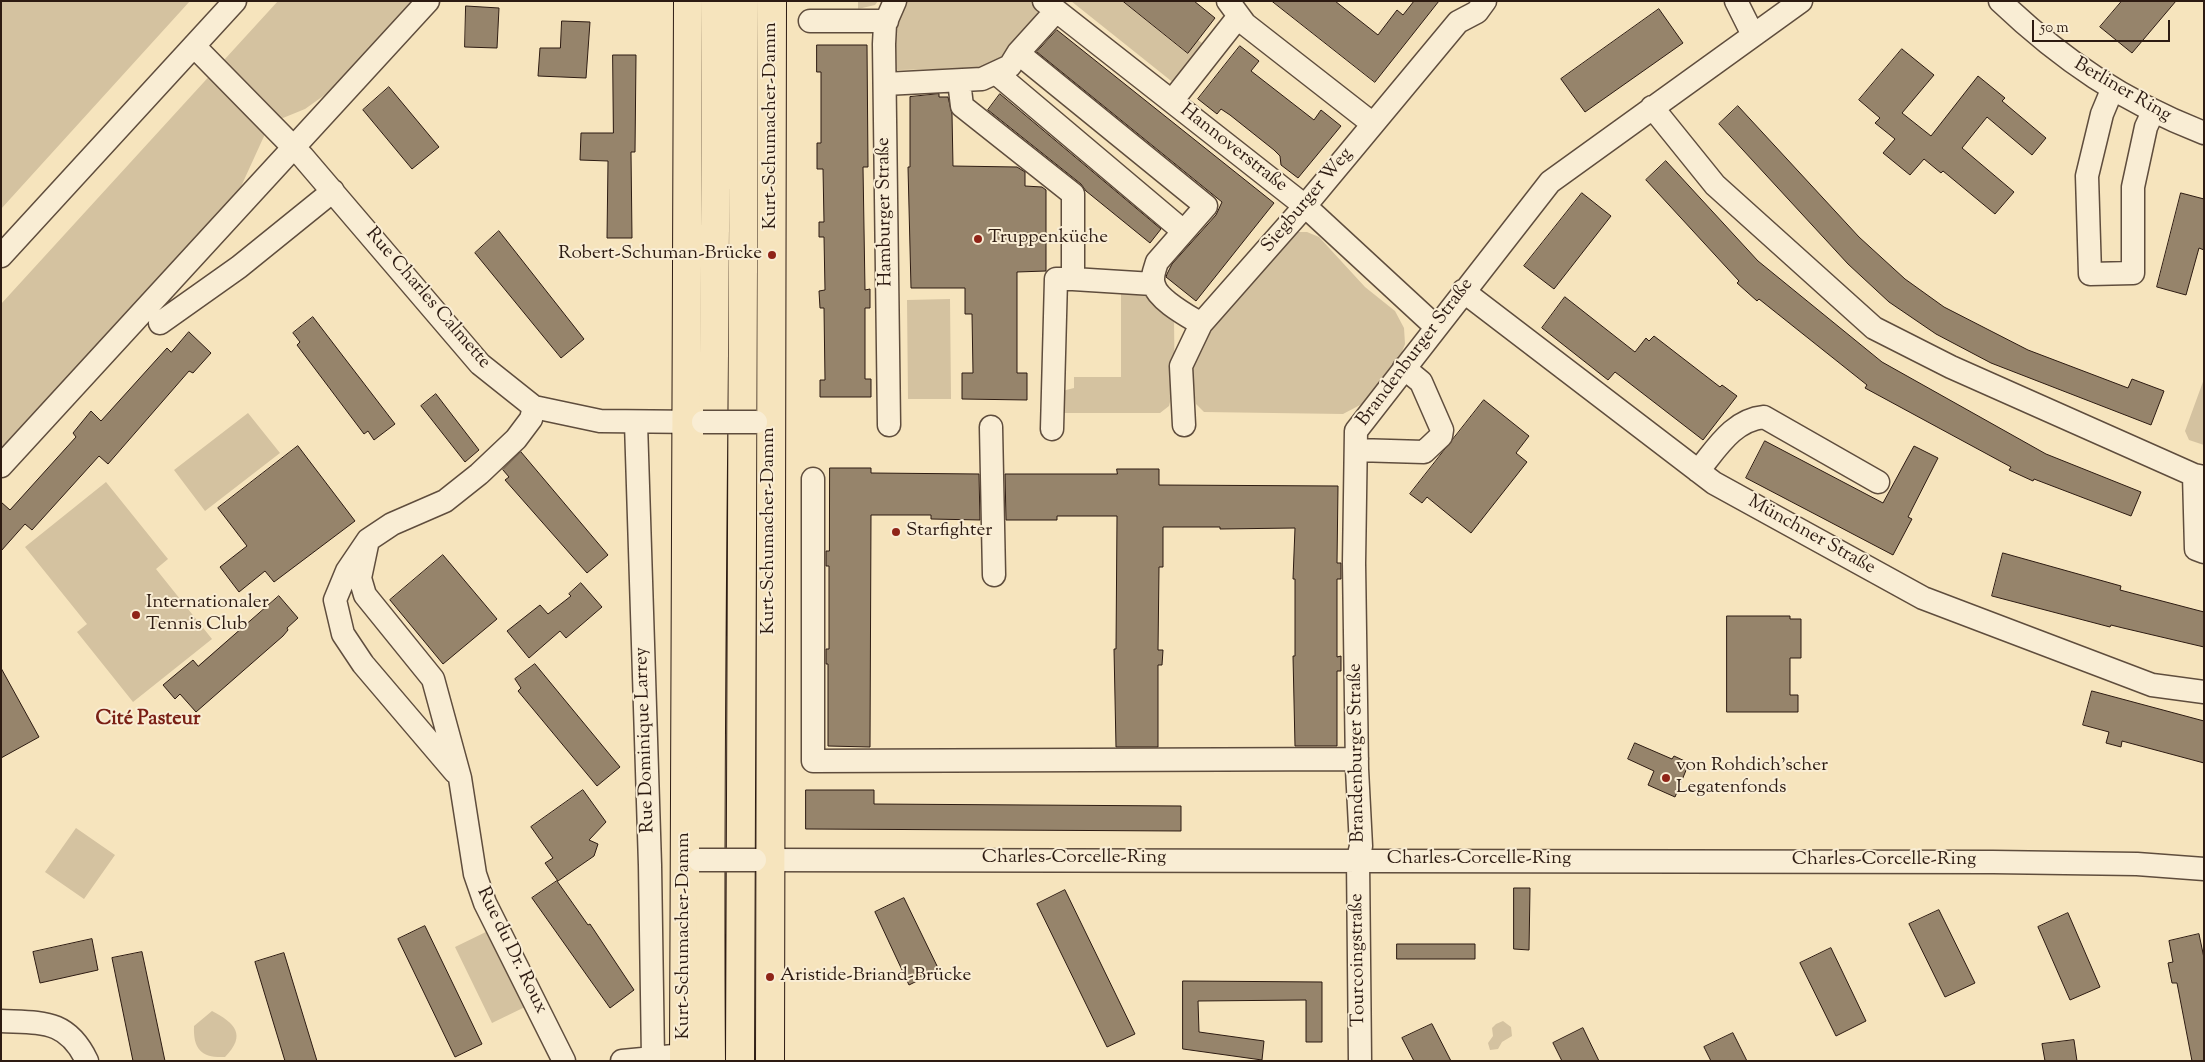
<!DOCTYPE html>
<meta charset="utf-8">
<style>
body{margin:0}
#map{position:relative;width:2205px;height:1062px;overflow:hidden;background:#f6e4bd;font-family:"Sorts Mill Goudy",serif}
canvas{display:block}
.frame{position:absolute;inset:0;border:2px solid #2d1b12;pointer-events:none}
.scale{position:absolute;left:2032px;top:20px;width:138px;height:22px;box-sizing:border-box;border:2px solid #2d1b12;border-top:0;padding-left:6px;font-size:15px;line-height:18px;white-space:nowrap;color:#2d1b12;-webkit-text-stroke:4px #f9edd4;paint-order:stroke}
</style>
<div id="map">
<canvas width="2205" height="1062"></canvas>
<div class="frame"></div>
<div class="scale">50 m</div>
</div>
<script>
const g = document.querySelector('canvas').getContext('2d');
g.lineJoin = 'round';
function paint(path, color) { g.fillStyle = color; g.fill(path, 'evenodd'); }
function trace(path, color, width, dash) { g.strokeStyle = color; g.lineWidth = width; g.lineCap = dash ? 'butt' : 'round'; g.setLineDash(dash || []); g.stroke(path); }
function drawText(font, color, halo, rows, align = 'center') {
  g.font = font + ' "Sorts Mill Goudy",serif'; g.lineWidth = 4; g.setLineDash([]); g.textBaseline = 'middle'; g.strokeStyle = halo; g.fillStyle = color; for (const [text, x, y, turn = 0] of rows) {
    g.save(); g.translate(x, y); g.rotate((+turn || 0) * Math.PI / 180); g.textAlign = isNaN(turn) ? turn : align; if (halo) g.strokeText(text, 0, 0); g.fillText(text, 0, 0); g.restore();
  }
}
const green = new Path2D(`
 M 1,1 L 190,1 L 1,209 Z
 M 278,1 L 415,1 L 336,87 L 305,109 L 278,120 L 265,134 L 239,191 L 1,452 L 1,304 Z
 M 858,1 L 878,1 L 875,5 L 858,9 Z
 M 904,1 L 1034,1 L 1038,13 L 1006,55 L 997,62 L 979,68 L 898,70 L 895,69 L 893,35 Z
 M 1071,1 L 1123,1 L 1187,53 L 1198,40 L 1206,46 L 1175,84 Z
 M 1294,232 L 1307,232 L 1319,237 L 1365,287 L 1395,311 L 1404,328 L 1405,344 L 1400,357 L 1362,404 L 1343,414 L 1204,412 L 1196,404 L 1195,398 L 1191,399 L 1190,373 L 1197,345 Z
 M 1121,289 L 1145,294 L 1174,321 L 1175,398 L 1171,398 L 1169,406 L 1160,413 L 1058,413 L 1060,395 L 1066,390 L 1074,388 L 1074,377 L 1121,377 Z
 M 950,299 L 951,399 L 908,399 L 907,300 Z
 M 2204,379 L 2204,445 L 2189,440 L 2185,431 Z
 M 248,413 L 280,453 L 205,511 L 174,470 Z
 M 106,482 L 168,559 L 156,569 L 212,639 L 133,702 L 77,632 L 87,624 L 25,547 Z
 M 76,828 L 115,855 L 84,899 L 45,872 Z
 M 490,930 L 527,1006 L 492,1023 L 455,947 Z
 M 212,1011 C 235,1023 247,1035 225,1057 C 202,1058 193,1050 194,1026 Z
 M 1503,1021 L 1511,1027 L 1512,1036 L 1502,1042 L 1498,1049 L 1490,1050 L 1488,1043 L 1493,1036 L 1492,1028 L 1496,1024 Z`);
const building = new Path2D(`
 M 1123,1 L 1194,1 L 1215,18 L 1188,53 Z
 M 1272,1 L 1335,1 L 1378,35 L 1397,10 L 1403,15 L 1414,1 L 1439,1 L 1375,82 Z
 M 2122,1 L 2176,1 L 2132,53 L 2100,27 Z
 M 466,6 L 499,8 L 497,48 L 465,47 Z
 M 1659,9 L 1683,43 L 1585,112 L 1561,79 Z
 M 562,21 L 590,22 L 586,78 L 538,76 L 540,48 L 560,48 Z
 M 1057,30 L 1274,203 L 1196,301 L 1166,277 L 1167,274 L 1172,264 L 1216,215 L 1222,202 L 1037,52 Z
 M 817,45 L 867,45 L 868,167 L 863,167 L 865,290 L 870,289 L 870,308 L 865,308 L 865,379 L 871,379 L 871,397 L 820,397 L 820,380 L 825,380 L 824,308 L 820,308 L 819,291 L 825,290 L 824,237 L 819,237 L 819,222 L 824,222 L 823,169 L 817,169 L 817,143 L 821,143 L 821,72 L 817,72 Z
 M 1240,46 L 1259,61 L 1251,71 L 1314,120 L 1321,110 L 1341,126 L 1298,178 L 1281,165 L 1280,156 L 1274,150 L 1230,115 L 1221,109 L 1217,114 L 1198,99 Z
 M 1902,49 L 1934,75 L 1902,113 L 1931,136 L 1978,76 L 2005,98 L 2002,101 L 2046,138 L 2032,155 L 1987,117 L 1962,148 L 2014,192 L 1995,214 L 1943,171 L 1941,173 L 1924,159 L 1910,175 L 1883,153 L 1895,139 L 1875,123 L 1880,118 L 1859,100 Z
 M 613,55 L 636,55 L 635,152 L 631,152 L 632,238 L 607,238 L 608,161 L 580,160 L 581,133 L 613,133 Z
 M 389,87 L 439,147 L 412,169 L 363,110 Z
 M 939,94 L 939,97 L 948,97 L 952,114 L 953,166 L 1017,167 L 1025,172 L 1025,186 L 1042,187 L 1046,190 L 1046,271 L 1017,272 L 1017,373 L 1027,373 L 1027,400 L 962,399 L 962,373 L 973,373 L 972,314 L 965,314 L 965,288 L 911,288 L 908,167 L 910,167 L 910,97 Z
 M 1000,94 L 1161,229 L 1150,243 L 1086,191 L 1081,184 L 988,110 Z
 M 1738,106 L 1859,237 L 1905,279 L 1944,307 L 2028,350 L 2128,388 L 2132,379 L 2164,391 L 2151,425 L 1991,363 L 1936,334 L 1889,302 L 1848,264 L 1719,124 Z
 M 1666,161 L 1758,261 L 1882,362 L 2046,454 L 2141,492 L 2131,516 L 2034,479 L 2033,481 L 2009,470 L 2011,467 L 1865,388 L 1867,385 L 1759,299 L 1757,301 L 1737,283 L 1739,281 L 1646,180 Z
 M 1582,193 L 1611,216 L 1554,289 L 1524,266 Z
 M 2181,193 L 2204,199 L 2204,250 L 2199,248 L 2186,295 L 2157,287 Z
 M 499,231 L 584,339 L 561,358 L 475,253 Z
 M 1565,297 L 1635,352 L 1646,338 L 1649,341 L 1654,336 L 1720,387 L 1722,385 L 1737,396 L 1703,440 L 1615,372 L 1608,380 L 1542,328 Z
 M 313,317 L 395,424 L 374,440 L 368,431 L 364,434 L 297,345 L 300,342 L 293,333 Z
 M 189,332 L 211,353 L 193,373 L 189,371 L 108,464 L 99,456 L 32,530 L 25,524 L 1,551 L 1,502 L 10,510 L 76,437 L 73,433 L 91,411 L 101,421 L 167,348 L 171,352 Z
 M 436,394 L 479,450 L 465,462 L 421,406 Z
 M 1484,400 L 1529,436 L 1516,453 L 1527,462 L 1471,533 L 1427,497 L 1422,503 L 1410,494 Z
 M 1765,441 L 1883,503 L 1914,446 L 1938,458 L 1908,517 L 1912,519 L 1893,555 L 1746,478 Z
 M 298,446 L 355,521 L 274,582 L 265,571 L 239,592 L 220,567 L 247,546 L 218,508 Z
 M 521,452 L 608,555 L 587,573 L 505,480 L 509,477 L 503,470 Z
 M 830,468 L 871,468 L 871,473 L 979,474 L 980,520 L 931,519 L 931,515 L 871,515 L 870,747 L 828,746 L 828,664 L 826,664 L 826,649 L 829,649 L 829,566 L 826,566 L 826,551 L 829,551 Z
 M 1117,469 L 1159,469 L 1159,485 L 1338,486 L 1337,563 L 1341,563 L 1341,579 L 1337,579 L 1337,657 L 1341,656 L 1341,671 L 1337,671 L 1337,746 L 1295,746 L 1293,656 L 1295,656 L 1295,579 L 1293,579 L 1295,528 L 1220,529 L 1220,527 L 1163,527 L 1163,567 L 1159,567 L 1158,650 L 1163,650 L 1162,665 L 1158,665 L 1158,747 L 1116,747 L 1114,649 L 1116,649 L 1117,516 L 1057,516 L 1057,520 L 1006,520 L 1005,474 L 1117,474 Z
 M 2003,553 L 2121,586 L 2120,590 L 2204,612 L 2204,647 L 2123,628 L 2111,625 L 2110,627 L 1992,596 Z
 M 443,555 L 497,619 L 443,664 L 390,600 Z
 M 581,583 L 602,607 L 566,638 L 560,631 L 529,658 L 507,631 L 540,605 L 548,614 L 571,596 L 569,594 Z
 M 279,596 L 298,618 L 287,628 L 288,630 L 283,636 L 196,712 L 180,694 L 175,699 L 163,685 L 193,660 L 198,666 Z
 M 1727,616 L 1790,616 L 1790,619 L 1801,619 L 1801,658 L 1790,658 L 1790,695 L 1798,695 L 1798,712 L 1727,712 Z
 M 535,664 L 620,767 L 597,786 L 518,691 L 521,688 L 515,679 Z
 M 1,668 L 39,737 L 1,758 Z
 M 2092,691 L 2204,721 L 2204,763 L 2122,741 L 2121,747 L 2106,743 L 2109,732 L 2083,725 Z
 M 1635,743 L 1672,759 L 1674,756 L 1689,763 L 1675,797 L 1648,785 L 1654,771 L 1628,759 Z
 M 583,790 L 606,822 L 589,840 L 598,844 L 594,856 L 558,881 L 545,863 L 553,858 L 531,827 Z
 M 806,790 L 874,790 L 874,804 L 1181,806 L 1181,831 L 806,829 Z
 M 557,881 L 588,925 L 590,924 L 634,990 L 610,1008 L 532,898 Z
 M 1514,888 L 1530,888 L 1529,950 L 1514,949 Z
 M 1065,890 L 1135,1034 L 1107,1047 L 1037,904 Z
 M 904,898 L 939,970 L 909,985 L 875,912 Z
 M 1939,910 L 1975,983 L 1945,997 L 1909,924 Z
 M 2068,913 L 2100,987 L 2070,1000 L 2038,927 Z
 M 425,926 L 482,1044 L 455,1057 L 398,939 Z
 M 2199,934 L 2204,958 L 2204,1061 L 2192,1061 L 2177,983 L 2172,983 L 2168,963 L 2173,962 L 2169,941 Z
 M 92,939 L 98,970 L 40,983 L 33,952 Z
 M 1397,944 L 1475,944 L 1475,959 L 1397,959 Z
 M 1831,948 L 1866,1021 L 1836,1036 L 1800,963 Z
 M 142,952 L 165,1061 L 133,1061 L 112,958 Z
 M 284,953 L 317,1061 L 285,1061 L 255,962 Z
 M 1183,981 L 1322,982 L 1322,1042 L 1306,1042 L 1306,1000 L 1198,1001 L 1199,1032 L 1264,1041 L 1262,1060 L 1183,1049 Z
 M 1432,1024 L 1451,1061 L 1414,1061 L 1402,1038 Z
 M 1583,1028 L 1599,1061 L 1562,1061 L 1553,1043 Z
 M 1733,1033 L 1747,1061 L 1711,1061 L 1704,1047 Z
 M 2074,1040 L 2077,1061 L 2045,1061 L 2042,1044 Z`);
const minor = new Path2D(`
 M 1044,1 L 1305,206 L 1435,326
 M 1228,1 L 1245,24 L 1373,124
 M 1736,1 L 1753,35
 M 2000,1 C 2062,60 2124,102 2204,133
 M 810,21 L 887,21
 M 194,46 L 303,157 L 480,364 L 534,407 L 600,421 L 702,422
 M 1018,53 L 1206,206 L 1157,262 C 1155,269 1151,277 1154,285 C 1158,300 1188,316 1201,324
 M 996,73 L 1182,230
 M 959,81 L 962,106 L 1073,194 L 1073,279 L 1153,284
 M 885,84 L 982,79 L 1010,66 L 1018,53 L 1056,11
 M 2112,90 L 2102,114 L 2087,176 L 2090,274 L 2133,273 L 2133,187 L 2146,127 L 2153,112
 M 1172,101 L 1239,16
 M 1652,107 L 1715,185 L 1874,328 L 1951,367 L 2194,475 L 2204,477
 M 1,256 L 235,1
 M 1463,291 L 1714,483 L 1923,598 L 2152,685 L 2204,692
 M 160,323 L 239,267 L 333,191
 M 636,423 L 650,865 L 653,1058
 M 889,425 L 884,44 L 885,24 L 895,1
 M 1184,425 L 1181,366 L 1201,324 L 1305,206 L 1458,22 L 1477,12 L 1485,1
 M 991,427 L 994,575
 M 1052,429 L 1056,279 L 1073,279
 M 1356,450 L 1424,452 L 1441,436 L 1442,430 L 1421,382 L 1404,368
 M 1,466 L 428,1
 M 1698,471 C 1717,448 1733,420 1764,417 L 1878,482
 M 2194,475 L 2196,549 L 2204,552
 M 813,479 L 813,761 L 1357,759
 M 368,540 L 360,578 L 365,595 L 433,679 L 460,778 L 475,874 L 485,903 L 564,1061
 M 455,772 L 363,664 L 343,634 L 335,600 L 347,571 L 368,540 L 392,524 L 445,501 L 479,474 L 516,439 L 531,419 L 534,407
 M 755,860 L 1993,862 L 2137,864 L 2204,869
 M 1,1021 C 42,1023 67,1019 87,1061
 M 622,1061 L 684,1055
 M 1360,1061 L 1358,859 L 1361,846 L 1357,769 L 1354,563 L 1356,431 L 1550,182 L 1801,1`);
const major = new Path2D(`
 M 684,1061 L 688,1
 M 770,1061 L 772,1`);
const highway = new Path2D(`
 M 711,1061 C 708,708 716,354 716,1
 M 740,1061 L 744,1`);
const minorBridge = new Path2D(`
 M 703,422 L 756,422
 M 699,860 L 755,860`);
const markers = [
 [978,239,5,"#8f2418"],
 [772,255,5,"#8f2418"],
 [896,532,5,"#8f2418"],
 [136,615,5,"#8f2418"],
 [1666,778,5,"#8f2418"],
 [770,977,5,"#8f2418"]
];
const streetNames = [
 ["Berliner Ring",2122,91,30],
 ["Kurt-Schumacher-Damm",772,126,-90],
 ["Hannoverstraße",1233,149,38],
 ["Siegburger Weg",1308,201,-50],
 ["Hamburger Straße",886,212,-91],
 ["Rue Charles Calmette",427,299,49],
 ["Brandenburger Straße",1416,353,-53],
 ["Kurt-Schumacher-Damm",770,531,-90],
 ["Münchner Straße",1811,536,29],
 ["Rue Dominique Larrey",646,740,-92],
 ["Brandenburger Straße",1358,753,-91],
 ["Charles-Corcelle-Ring",1074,859],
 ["Charles-Corcelle-Ring",1479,860],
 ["Charles-Corcelle-Ring",1884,861],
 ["Kurt-Schumacher-Damm",685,936,-90],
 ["Rue du Dr. Roux",511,951,64],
 ["Tourcoingstraße",1359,960,-91]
];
const poiNames = [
 ["Truppenküche",988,239],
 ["Robert-Schuman-Brücke",762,255,"right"],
 ["Starfighter",906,532],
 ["Internationaler",146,604],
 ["Tennis Club",146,626],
 ["von Rohdich'scher",1676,767],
 ["Legatenfonds",1676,789],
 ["Aristide-Briand-Brücke",780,977]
];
const neighbourhoodNames = [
 ["Cité Pasteur",148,721]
];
paint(green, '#d4c2a0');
paint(building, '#96846b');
trace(building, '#2d1b12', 1);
trace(minor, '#5f4d3d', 25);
trace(major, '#2d1b12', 30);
trace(highway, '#2d1b12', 30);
trace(minor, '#f9edd4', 22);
trace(major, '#f6e4bd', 28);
trace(highway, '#f6e4bd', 28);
trace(minorBridge, '#5f4d3d', 25, []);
trace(minorBridge, '#f9edd4', 22);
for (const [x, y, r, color] of markers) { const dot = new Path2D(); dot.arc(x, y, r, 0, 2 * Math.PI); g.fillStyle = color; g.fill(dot); trace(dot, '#f9edd4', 2); }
drawText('19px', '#2d1b12', '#f9edd4', streetNames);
drawText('19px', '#2d1b12', '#f9edd4', poiNames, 'left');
drawText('bold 20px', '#7a1f14', '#f9edd4', neighbourhoodNames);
</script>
